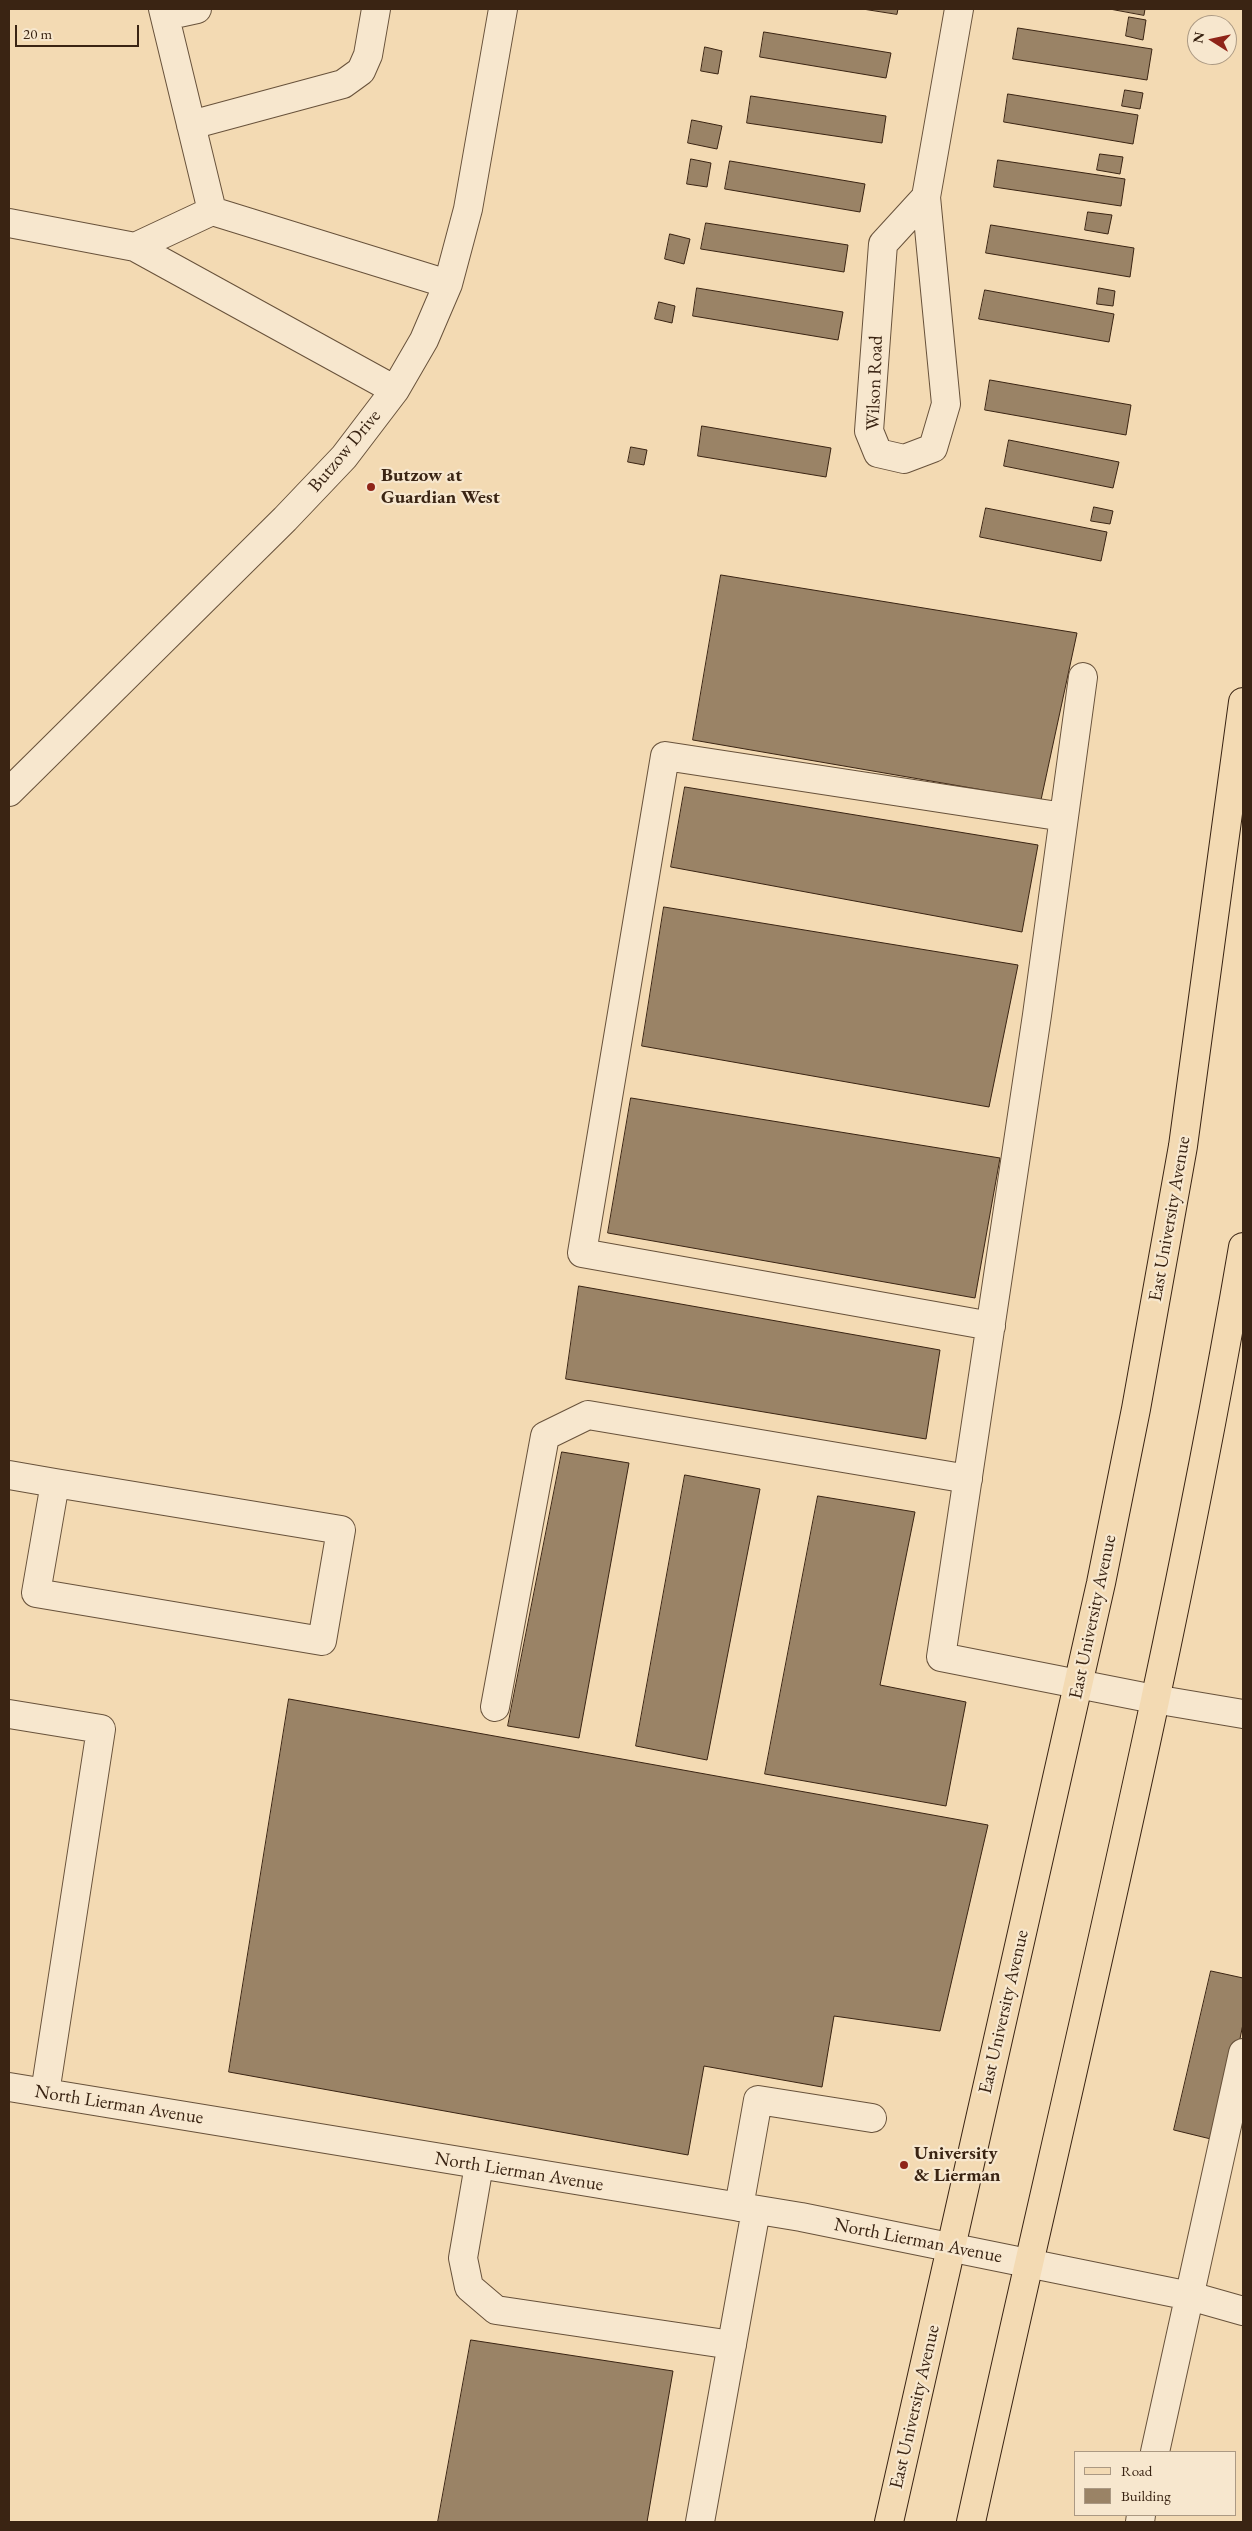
<!DOCTYPE html>
<style>
body{margin:0}
#map{position:relative;width:1252px;height:2531px;overflow:hidden;background:#f3dab3;font-family:"EB Garamond",serif}
canvas{display:block}
.frame{position:absolute;inset:0;border:10px solid #3a2413;pointer-events:none}
.legend{position:absolute;left:1074px;top:2451px;width:162px;height:65px;box-sizing:border-box;background:#f7e7ce;border:1px solid #ab9983;margin:0;padding:6px 9px;list-style:none;font-size:15px;color:#3a2413}
.legend li{display:flex;align-items:center;gap:10px;height:25px}
.legend b{width:25px;border:1px solid #ab9983}
.north{position:absolute;left:1187px;top:15px;width:50px;height:50px;box-sizing:border-box;background:#f7e7ce;border:1px solid #ab9983;border-radius:50%;rotate:280deg;font-size:14px;font-weight:700;line-height:20px;text-align:center;color:#3a2413}
.north::after{content:'';display:block;margin:auto;width:18px;height:22px;background:#8f2418;clip-path:polygon(50% 0,100% 100%,50% 72%,0 100%)}
.scale{position:absolute;left:15px;top:25px;width:124px;height:22px;box-sizing:border-box;border:2px solid #3a2413;border-top:0;padding-left:6px;font-size:15px;line-height:18px;white-space:nowrap;color:#3a2413;-webkit-text-stroke:4px #f7e7ce;paint-order:stroke}
</style>
<div id="map">
<canvas width="1252" height="2531"></canvas>
<div class="frame"></div>
<ul class="legend">
<li><b style="height:6px;background:#f3dab3"></b>Road</li>
<li><b style="height:14px;background:#9a8366"></b>Building</li>
</ul>
<div class="north">N</div>
<div class="scale">20 m</div>
</div>
<script>
const g = document.querySelector('canvas').getContext('2d');
g.lineJoin = 'round';
function paint(path, color) { g.fillStyle = color; g.fill(path, 'evenodd'); }
function trace(path, color, width, dash) { g.strokeStyle = color; g.lineWidth = width; g.lineCap = dash ? 'butt' : 'round'; g.setLineDash(dash || []); g.stroke(path); }
function drawText(font, color, halo, rows, align = 'center') {
  g.font = font + ' "EB Garamond",serif'; g.lineWidth = 4.5; g.setLineDash([]); g.textBaseline = 'middle'; g.strokeStyle = halo; g.fillStyle = color; for (const [text, x, y, turn = 0] of rows) {
    g.save(); g.translate(x, y); g.rotate((+turn || 0) * Math.PI / 180); g.textAlign = isNaN(turn) ? turn : align; if (halo) g.strokeText(text, 0, 0); g.fillText(text, 0, 0); g.restore();
  }
}
const building = new Path2D(`
 M 863,9 L 898,9 L 897,14 Z
 M 1110,9 L 1145,9 L 1144,15 Z
 M 1129,17 L 1146,20 L 1143,40 L 1126,36 Z
 M 1018,28 L 1152,49 L 1147,80 L 1013,59 Z
 M 764,32 L 891,53 L 886,78 L 760,57 Z
 M 705,47 L 722,51 L 718,74 L 701,71 Z
 M 1125,90 L 1143,93 L 1140,109 L 1122,106 Z
 M 1008,94 L 1138,115 L 1133,144 L 1004,122 Z
 M 751,96 L 886,116 L 882,143 L 747,123 Z
 M 692,120 L 722,126 L 717,149 L 688,143 Z
 M 1100,154 L 1123,157 L 1120,174 L 1097,170 Z
 M 691,159 L 711,163 L 707,187 L 687,184 Z
 M 998,160 L 1125,179 L 1121,206 L 994,187 Z
 M 730,161 L 865,184 L 860,212 L 725,189 Z
 M 1088,212 L 1112,215 L 1108,234 L 1085,230 Z
 M 706,223 L 848,245 L 844,272 L 701,249 Z
 M 991,225 L 1134,248 L 1130,277 L 986,253 Z
 M 670,234 L 690,239 L 684,264 L 665,259 Z
 M 697,288 L 843,312 L 838,340 L 693,316 Z
 M 1099,288 L 1115,291 L 1113,306 L 1097,304 Z
 M 985,290 L 1114,314 L 1109,342 L 979,319 Z
 M 659,302 L 675,306 L 672,323 L 655,319 Z
 M 990,380 L 1131,405 L 1126,435 L 985,410 Z
 M 702,426 L 831,448 L 826,477 L 698,456 Z
 M 1009,440 L 1119,462 L 1113,488 L 1004,466 Z
 M 631,447 L 647,450 L 644,465 L 628,462 Z
 M 1094,507 L 1113,511 L 1110,524 L 1091,521 Z
 M 986,508 L 1107,532 L 1101,561 L 980,537 Z
 M 721,575 L 1077,633 L 1041,800 L 693,740 Z
 M 685,787 L 1038,845 L 1022,932 L 671,867 Z
 M 664,907 L 1018,965 L 989,1107 L 642,1046 Z
 M 631,1098 L 1000,1158 L 975,1298 L 608,1233 Z
 M 579,1286 L 940,1350 L 926,1439 L 566,1379 Z
 M 562,1452 L 629,1463 L 579,1738 L 508,1726 Z
 M 685,1475 L 760,1489 L 707,1760 L 636,1746 Z
 M 818,1496 L 915,1512 L 880,1685 L 966,1702 L 946,1806 L 765,1774 Z
 M 289,1699 L 988,1825 L 940,2031 L 834,2016 L 822,2087 L 704,2066 L 688,2155 L 229,2072 Z
 M 1211,1971 L 1243,1978 L 1243,2024 L 1219,2141 L 1174,2130 Z
 M 471,2340 L 673,2371 L 647,2522 L 438,2522 Z`);
const minor = new Path2D(`
 M 163,9 L 212,211
 M 165,16 L 197,9
 M 191,125 L 343,84 L 361,71 L 368,55 L 376,9
 M 926,197 L 883,244 L 869,431 L 878,453 L 904,459 L 933,448 L 946,404 L 926,197 L 959,9
 M 9,223 L 135,247 L 395,390
 M 135,247 L 212,211 L 448,284
 M 1083,677 L 1037,1015 L 941,1657 L 1154,1699 L 1243,1714
 M 9,792 L 285,519 L 344,457 L 395,390 L 424,340 L 448,284 L 468,209 L 503,9
 M 991,1326 L 582,1253 L 665,756 L 1064,817
 M 9,1475 L 55,1483 L 341,1530 L 322,1641 L 36,1593 L 55,1483
 M 495,1707 L 545,1436 L 588,1415 L 968,1479
 M 9,1714 L 101,1729 L 45,2093
 M 9,2087 L 801,2217 L 1190,2296 L 1243,2311
 M 479,2165 L 463,2258 L 469,2287 L 496,2310 L 732,2345
 M 739,2207 L 758,2100 L 872,2118
 M 1155,2452 L 1243,2053
 M 700,2522 L 756,2210
 M 1140,2522 L 1141,2515`);
const major = new Path2D(`
 M 889,2522 L 1101,1583 L 1136,1409 L 1183,1146 L 1243,702
 M 971,2522 C 1064,2098 1170,1675 1243,1247`);
const markers = [
 [371,487,5,"#8f2418"],
 [904,2165,5,"#8f2418"]
];
const streetNames = [
 ["Wilson Road",875,383,-88],
 ["Butzow Drive",345,451,-50],
 ["East University Avenue",1170,1219,-80],
 ["East University Avenue",1093,1617,-78],
 ["East University Avenue",1004,2012,-77],
 ["North Lierman Avenue",119,2105,9],
 ["North Lierman Avenue",519,2172,9],
 ["North Lierman Avenue",918,2241,11],
 ["East University Avenue",915,2407,-77]
];
const poiNames = [
 ["Butzow at",381,476],
 ["Guardian West",381,498],
 ["University",914,2154],
 ["& Lierman",914,2176]
];
paint(building, '#9a8366');
trace(building, '#3a2413', 1);
trace(minor, '#68523b', 30);
trace(major, '#3a2413', 30);
trace(minor, '#f7e7ce', 28);
trace(major, '#f3dab3', 28);
for (const [x, y, r, color] of markers) { const dot = new Path2D(); dot.arc(x, y, r, 0, 2 * Math.PI); g.fillStyle = color; g.fill(dot); trace(dot, '#f7e7ce', 2); }
drawText('19px', '#3a2413', '#f7e7ce', streetNames);
drawText('bold 19px', '#3a2413', '#f7e7ce', poiNames, 'left');
</script>
